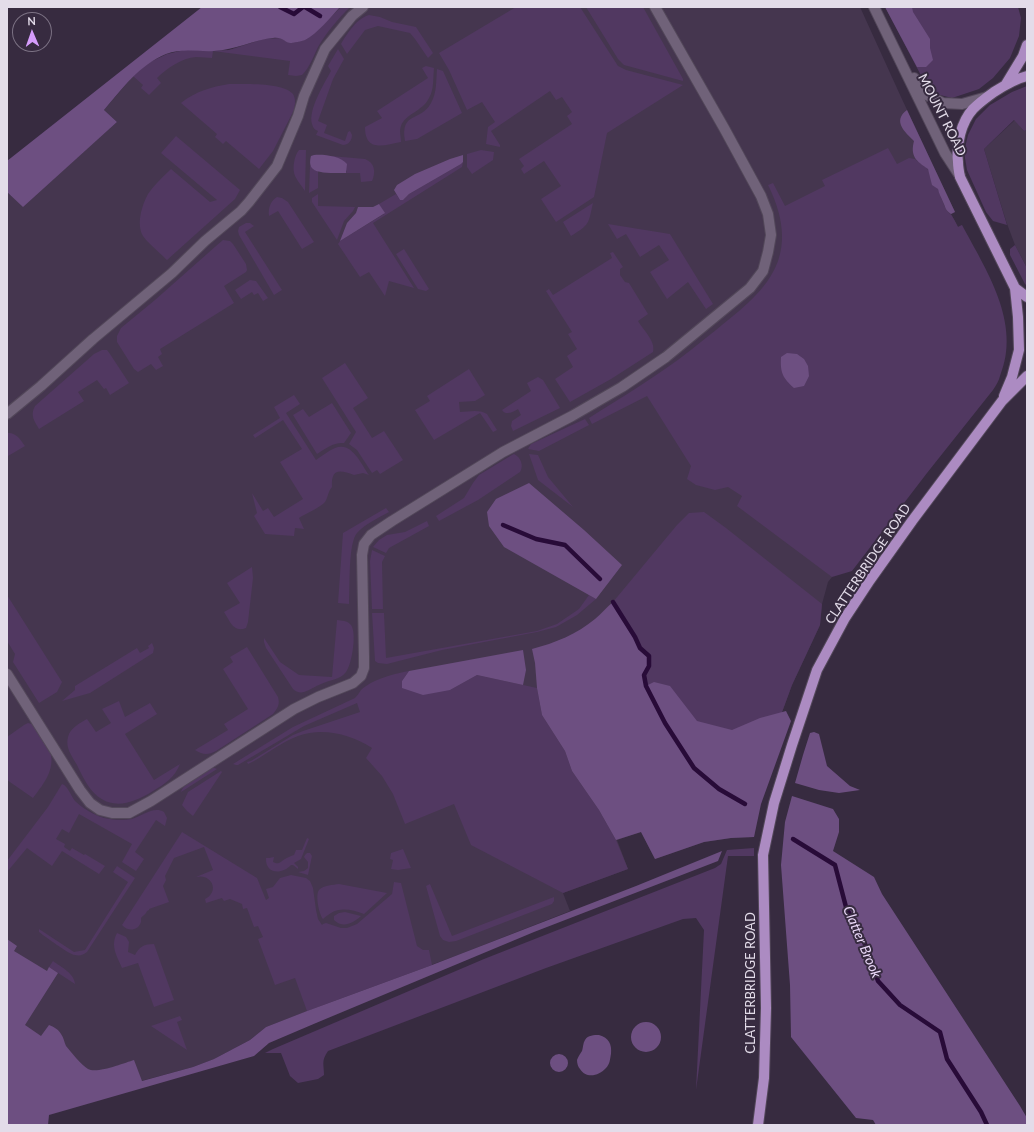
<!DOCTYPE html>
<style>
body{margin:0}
#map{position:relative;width:1034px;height:1132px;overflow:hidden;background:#372b40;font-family:Lato,sans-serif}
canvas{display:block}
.frame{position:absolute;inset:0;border:8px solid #e3dce9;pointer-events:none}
.north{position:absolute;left:12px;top:12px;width:40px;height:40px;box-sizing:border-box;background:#372b40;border:1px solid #7c7284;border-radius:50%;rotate:358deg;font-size:11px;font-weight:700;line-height:16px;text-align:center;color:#e3dce9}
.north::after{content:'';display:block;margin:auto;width:14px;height:18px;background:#d59cfb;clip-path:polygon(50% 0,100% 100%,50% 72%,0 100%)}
</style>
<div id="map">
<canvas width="1034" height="1132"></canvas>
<div class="frame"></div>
<div class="north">N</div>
</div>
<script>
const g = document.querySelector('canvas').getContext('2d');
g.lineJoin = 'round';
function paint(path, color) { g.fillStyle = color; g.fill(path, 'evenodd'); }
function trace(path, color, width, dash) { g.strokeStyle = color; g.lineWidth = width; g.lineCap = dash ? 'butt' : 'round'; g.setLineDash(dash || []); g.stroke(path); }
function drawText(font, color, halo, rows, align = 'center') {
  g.font = font + ' Lato,sans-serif'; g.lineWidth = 4; g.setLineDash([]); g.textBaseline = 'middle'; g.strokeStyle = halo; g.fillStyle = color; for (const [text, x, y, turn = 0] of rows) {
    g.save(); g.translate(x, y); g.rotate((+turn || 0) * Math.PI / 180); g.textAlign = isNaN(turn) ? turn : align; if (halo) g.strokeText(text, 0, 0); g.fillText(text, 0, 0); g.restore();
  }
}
const built = new Path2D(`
 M 340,7 L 860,7 L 901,97 L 955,212 L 951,214 L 958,227 L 962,225 L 833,567 L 832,577 L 828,582 L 822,604 L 820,625 L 792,685 L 767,753 L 754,837 L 731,838 L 704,842 L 655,859 L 641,832 L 617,840 L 628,869 L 563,893 L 570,911 L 458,955 L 341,998 L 266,1027 L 250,1040 L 214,1059 L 193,1067 L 7,1117 L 7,192 L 23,206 L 117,122 L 104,110 L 133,76 L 148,63 L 184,50 L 213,51 L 229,50 L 264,39 L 280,38 L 290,43 L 304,40 L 318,30 Z
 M 1015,120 L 1024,131 L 1027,130 L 1027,268 L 1015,245 L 1006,221 L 984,149 Z`);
const green = new Path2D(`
 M 341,7 L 350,7 C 338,19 326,33 318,47 C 313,57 310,67 302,75 L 296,76 L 288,75 L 290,61 L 213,51 L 212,58 C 207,58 202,57 196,57 C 182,58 167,68 157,78 L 161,83 L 149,95 L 141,88 L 143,85 L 133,76 L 148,63 L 167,54 L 184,50 L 213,51 L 229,50 L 264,39 L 280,38 L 290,43 L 304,40 L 318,30 Z
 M 516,7 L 580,7 L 618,66 L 626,70 L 683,85 L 607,133 L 594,197 L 556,222 L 541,199 L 561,186 L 544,161 L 524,174 L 521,169 L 524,166 L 519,159 L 572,124 L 567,116 L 572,112 L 562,97 L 556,100 L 550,91 L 491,131 L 500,145 L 500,147 L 486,144 L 488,127 L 495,122 L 482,102 L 467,110 L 449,70 L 439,53 Z
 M 586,7 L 643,7 L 683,79 L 683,81 L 624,65 L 618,59 Z
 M 885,7 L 1018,7 L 1021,18 L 1019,36 L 1010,58 L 993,78 L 979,89 L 952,98 L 940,95 L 925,83 Z
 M 369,15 L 380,17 L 392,22 L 416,27 L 433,53 L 428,58 L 415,39 L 410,33 L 378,26 L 365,30 L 347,54 L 341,44 C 347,34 357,18 369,15 Z
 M 338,49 L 344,59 L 333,79 L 318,121 L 327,125 L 324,133 L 345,141 L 348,132 L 350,131 L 352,135 C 352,141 348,145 343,145 L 316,135 L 318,131 C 315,130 313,128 312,124 C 308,110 324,84 331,71 L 328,66 Z
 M 426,66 L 434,68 C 433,78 434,90 429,98 C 423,111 405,114 401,126 C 399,131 401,137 401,142 C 385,145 365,153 365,127 L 382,118 L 377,111 L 428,78 L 422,68 Z
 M 437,69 L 443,71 L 462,113 L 417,139 L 405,141 C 400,111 421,122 431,103 C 437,93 436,80 437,69 Z
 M 229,84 C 244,84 283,82 293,94 C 296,99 295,105 294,110 L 273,151 L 259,169 L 226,141 L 223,144 L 215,137 L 217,134 L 181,103 C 196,91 211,87 229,84 Z
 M 1027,86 L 1027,130 L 1024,131 L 1014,120 L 984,149 L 1007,225 L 993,221 L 986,212 L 967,170 L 964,152 L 968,135 L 976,119 L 990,105 L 1012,92 Z
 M 176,136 L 240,190 L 235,199 L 167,260 C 162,255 146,241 143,236 C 136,224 142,205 148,194 C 154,185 164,176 171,169 L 210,202 L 217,200 L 161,153 Z
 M 888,148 L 897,164 L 909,158 L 915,159 C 919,163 926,166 929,171 C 937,183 940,197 946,209 C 947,212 950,213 952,216 C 954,219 956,223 958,227 L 962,225 C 986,270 1022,323 1000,376 C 999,381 996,385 993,390 L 927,473 L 852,571 L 832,577 L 737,506 L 742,496 L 728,487 L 715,490 L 696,485 L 687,479 L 691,466 L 647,396 L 592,424 L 589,418 C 614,402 641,386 665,369 C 683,357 699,343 716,330 C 740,310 767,291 778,261 C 787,236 780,209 768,185 L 773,183 L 785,206 L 825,186 L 822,180 Z
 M 299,150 L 306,150 L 305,191 C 302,186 298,182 295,176 C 292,169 294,156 299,150 Z
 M 481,150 L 494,152 L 493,160 L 472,174 L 467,167 L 467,154 Z
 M 319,155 L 365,159 C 375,163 376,172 372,181 L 361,182 L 360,173 L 346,173 L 347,171 L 328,156 Z
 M 463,162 L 462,167 L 373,223 L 414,288 L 389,281 L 385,296 L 369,272 L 360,277 L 338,244 L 340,241 L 384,214 L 379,204 L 396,194 L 400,200 L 403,200 L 409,194 L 461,164 Z
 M 310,165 L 313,169 L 318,171 L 318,188 L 309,193 Z
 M 318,194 L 318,206 L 355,207 L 353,211 L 344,221 L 337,240 L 312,202 L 312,198 Z
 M 277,197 L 282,198 L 288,202 L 314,242 L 302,249 L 278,211 L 269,216 C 268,209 270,201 277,197 Z
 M 593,203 C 588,225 590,224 571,236 L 563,222 Z
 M 246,223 L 250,223 L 254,226 L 245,232 L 282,290 L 274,295 L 239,235 L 238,231 L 239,227 Z
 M 608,224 L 670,234 L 713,304 L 706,309 L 688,282 L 667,299 L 650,272 L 669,260 L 659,245 L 640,257 L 626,234 L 617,239 Z
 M 223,240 L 230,241 L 233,244 L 246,264 L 247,270 L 246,272 L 224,286 L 234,303 L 160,349 L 162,354 L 158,357 L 163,366 L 156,370 L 151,364 L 138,372 L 134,369 L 117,342 L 117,336 L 121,328 L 155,300 L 216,246 Z
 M 1015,245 L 1027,268 L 1027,286 L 1025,284 L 1010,255 L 1010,249 Z
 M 404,249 L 429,289 L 426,291 L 418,289 L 396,254 Z
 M 613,252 L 623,267 L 620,269 L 620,275 L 625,282 L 629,283 L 648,314 L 638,321 C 643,330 656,341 653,352 L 611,379 L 570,402 L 555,379 L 573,367 L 567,356 L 577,349 L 568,334 L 572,332 L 546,291 L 549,289 L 553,295 L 612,258 L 610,253 Z
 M 250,280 L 256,281 L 268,298 L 263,301 L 258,293 L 254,295 L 252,292 L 241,299 L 235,290 Z
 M 102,350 L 107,350 L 110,354 L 129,383 L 110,395 L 106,388 L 104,389 L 97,380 L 78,392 L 84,401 L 39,429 C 34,421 30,415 35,406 L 94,354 Z
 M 345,363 L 368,398 L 353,408 L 372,438 L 384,431 L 403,460 L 380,474 L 377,470 L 372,473 L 357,450 L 349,444 L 356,432 L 322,378 Z
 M 469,369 L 485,395 L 475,401 L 459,402 L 460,412 C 469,412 478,409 487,414 L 497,430 L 493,432 L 480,413 L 434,440 L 415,410 L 430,401 L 427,396 Z
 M 538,377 L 543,380 L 560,408 L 513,431 L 511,426 L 512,421 L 521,415 L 518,409 C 513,412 506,416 502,410 L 531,391 L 527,383 Z
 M 294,395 L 300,404 L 286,413 L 316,460 C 322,456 328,451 335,448 C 352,441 361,464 369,475 L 363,473 L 354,475 C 340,470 331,468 332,487 C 328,491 328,498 325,502 C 321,507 305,514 299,518 L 304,529 L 295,528 L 294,536 L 265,534 L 254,516 L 257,513 L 252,493 L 263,511 L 268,508 L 274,517 L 303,499 L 280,462 L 302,449 L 283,420 L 255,438 L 253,435 L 280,418 L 274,407 Z
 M 332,403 L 351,433 L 344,443 C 334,442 326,448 317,454 L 293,415 L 303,409 L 309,417 Z
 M 585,419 L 589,425 L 539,451 L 528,449 L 531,444 Z
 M 7,433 C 16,432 20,439 25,446 L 8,456 L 7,458 Z
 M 514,454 C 521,457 524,466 520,472 L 478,500 L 439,521 L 436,516 L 464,498 L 473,483 L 479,475 L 512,455 Z
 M 529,454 L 538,455 L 548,477 L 573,507 L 538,480 Z
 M 386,508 L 389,512 C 378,518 365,524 357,533 C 348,543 350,588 349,604 L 338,603 L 343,533 Z
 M 704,512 L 726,528 L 822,604 L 820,625 L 792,685 L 767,753 L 761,804 L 646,686 L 644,675 L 649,666 L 649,656 L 640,648 L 635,637 L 613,602 L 677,525 L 689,513 Z
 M 427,521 L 429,526 L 389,548 L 386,553 L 373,547 L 379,540 L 387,535 L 405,532 Z
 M 372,550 L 385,556 L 382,562 L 383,609 L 372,609 L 370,561 Z
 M 252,567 L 253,578 L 248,622 L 246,628 C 233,633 230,621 224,612 L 240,603 L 227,583 Z
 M 7,595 L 62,682 L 57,692 L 39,703 L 13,662 L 15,654 L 7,641 Z
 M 589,595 L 596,599 L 577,615 L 556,627 L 537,632 L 442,650 L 387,664 L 378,663 L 375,661 L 372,613 L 384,613 L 386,658 L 537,631 L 557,624 L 579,609 Z
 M 337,620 C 342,621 347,620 351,625 C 357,633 352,664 346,672 C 340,680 329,680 321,684 C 316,686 310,690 304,692 C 300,693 296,692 293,689 L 266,648 L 264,642 L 264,638 L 280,662 L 299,675 L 332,677 Z
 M 152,643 L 154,648 L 153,653 L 90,693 L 62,701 L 75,690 L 75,686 L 137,648 L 140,653 L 149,648 L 148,646 Z
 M 247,647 L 278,697 C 280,704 278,708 273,714 L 216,751 C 208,755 203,755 195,750 L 228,730 L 224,724 L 248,709 L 223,669 L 233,662 L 230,657 Z
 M 409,671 L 402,681 L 450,690 L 477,675 L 537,688 L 542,715 L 565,751 L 572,771 L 599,810 L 616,840 L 628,869 L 563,893 L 471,845 L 454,804 L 405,824 L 393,794 L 382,776 L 366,758 L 372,748 C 351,734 322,727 298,736 C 282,742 268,753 254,761 L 248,764 L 247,762 L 251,761 L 293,735 L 303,731 L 360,712 L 357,703 L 304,726 L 238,765 L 236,765 L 233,764 L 293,727 L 355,698 C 357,696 359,693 361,690 C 371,680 396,673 409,671 Z
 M 119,701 L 125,717 L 150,703 L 157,714 L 125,734 L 154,780 L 180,764 C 175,777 165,784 153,791 C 129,806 105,812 87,784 C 83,778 80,771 77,765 C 72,756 65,748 68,737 C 70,728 80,723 87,719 L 96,732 L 111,723 L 102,709 Z
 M 28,723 L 32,724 L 36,727 C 40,735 49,746 51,755 C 54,772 42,786 33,798 L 7,780 L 7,737 L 24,725 Z
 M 212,767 L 217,769 L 181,792 C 184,782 203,773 212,767 Z
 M 221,771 L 222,772 L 193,816 L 187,811 L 182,805 L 188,792 Z
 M 62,784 C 68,786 71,796 75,801 C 82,808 94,815 104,818 C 113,820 123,821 132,819 C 143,816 153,806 164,812 L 167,818 L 165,826 L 156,820 L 135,852 L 144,859 L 136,871 L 122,862 L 132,844 L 79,814 L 69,833 L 62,829 L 56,839 L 65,844 L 64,847 L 70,851 L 72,848 L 84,855 L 85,854 L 105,866 L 99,874 L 62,851 L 52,866 L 27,848 L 7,872 L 7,861 L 48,807 Z
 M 182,832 L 257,878 L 266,900 L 269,898 L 266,889 L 273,887 L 280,878 L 291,875 L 306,878 L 310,881 L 313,888 L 316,910 L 318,919 L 322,925 L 323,924 L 326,923 L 341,928 L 347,928 L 357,924 L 392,894 L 394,882 L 401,883 L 417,946 L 423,950 L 429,950 L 432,965 L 307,1011 L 295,978 L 275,985 L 258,939 L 263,937 L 258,926 L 254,927 L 247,908 L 243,909 L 242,904 L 230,899 L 224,901 L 222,898 L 206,903 L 205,899 C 220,892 212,873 196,877 L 213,870 L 204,847 L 174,858 L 165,876 L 166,880 L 163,886 L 169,902 L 149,909 L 149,910 L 147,911 L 146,913 C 145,915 142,916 141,918 C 141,919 141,921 141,922 C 138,931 128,932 122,925 Z
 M 307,838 L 309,839 L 301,859 L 294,863 L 298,867 L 298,869 L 293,865 L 291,865 C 282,875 265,874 266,858 L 269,858 L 274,857 L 273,862 C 279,865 280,862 285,859 C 288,857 291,856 294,855 L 296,850 L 302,850 Z
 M 754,848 L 754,856 L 728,856 L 696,1090 L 704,930 L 696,918 L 683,919 L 546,968 L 328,1051 C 321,1061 324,1064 324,1075 L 318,1079 L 298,1083 L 290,1076 L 281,1053 L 265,1053 L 273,1049 L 484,959 L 715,868 L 721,864 L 727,850 Z
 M 403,849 L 411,868 L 398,870 L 391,869 L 393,860 L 390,859 L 391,853 Z
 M 307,853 L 310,853 L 312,856 L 308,875 L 298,872 L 304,871 L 308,868 L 308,862 L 304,857 L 305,855 Z
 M 117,866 L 135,878 L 87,952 C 83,955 80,956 75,955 C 68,954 46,937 39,932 L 39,929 L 74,952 L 85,950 L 128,882 L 113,872 Z
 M 339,884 L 387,893 L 364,914 C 353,910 341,907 331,913 C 328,915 325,917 323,919 C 319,914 315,895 319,890 C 324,885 333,885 339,884 Z
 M 430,884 L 452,936 L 554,897 L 554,901 L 552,904 L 456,941 L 449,942 L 443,940 L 440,936 L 426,886 Z
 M 345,912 L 361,916 C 353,923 343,929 334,920 L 334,916 L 339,913 Z
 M 117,933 L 126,937 L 129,942 L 128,952 L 135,955 C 139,947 144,944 154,944 L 174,1000 L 154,1007 L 138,963 L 122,968 C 117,956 110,946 117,933 Z
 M 53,961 C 61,967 74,973 75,984 L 49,967 Z
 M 180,1016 L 182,1020 L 177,1022 L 187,1050 L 151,1026 Z`);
const forest = new Path2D(`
 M 202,7 L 340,7 C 331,17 317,34 305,40 C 302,41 293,43 290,43 C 283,42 284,37 273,38 C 253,40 235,50 214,51 C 198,52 182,48 166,54 C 139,65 122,89 104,110 L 117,122 L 23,207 L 7,192 L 7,161 Z
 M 885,7 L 912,7 L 913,12 L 930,39 L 930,48 L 933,60 L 926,67 L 917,67 Z
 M 907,110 L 955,212 L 951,214 C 945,210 946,208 943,202 C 941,197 939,194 938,189 L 932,185 L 928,169 C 916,161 910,156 914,141 C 905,132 892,121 907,110 Z
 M 314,155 C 323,154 341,156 347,164 L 346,173 C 339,173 318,174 313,169 C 309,166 310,160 311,156 Z
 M 463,155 L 463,162 L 461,164 L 409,194 L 403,200 L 400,200 L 394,190 L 397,185 L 415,174 L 450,159 Z
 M 379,204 L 385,213 L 340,241 L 347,223 L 356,213 L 358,207 L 373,207 Z
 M 787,353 L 797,354 L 804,359 L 808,366 L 809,376 L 804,386 L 794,388 C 783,378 780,373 781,357 Z
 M 529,483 L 584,530 L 622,565 L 596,599 L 504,547 L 489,526 L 487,512 L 496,499 Z
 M 613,602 L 635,637 L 640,648 L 649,656 L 649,666 L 644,676 L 646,686 L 654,682 L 670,686 L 697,721 L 732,730 L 760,718 L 786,711 L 791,721 L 761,804 L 754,837 L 731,838 L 704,842 L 655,859 L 641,832 L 616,840 L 599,810 L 572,771 L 565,751 L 542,715 L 537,688 L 535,663 L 532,649 C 555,643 577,634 595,619 C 601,614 607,607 613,602 Z
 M 523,650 L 526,670 L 523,685 L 477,675 L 450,690 L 423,695 L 402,688 L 402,681 L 409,671 Z
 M 814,732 L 819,734 L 827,766 L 850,786 L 860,790 L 839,793 L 819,790 L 795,783 L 803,755 L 810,733 Z
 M 792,796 L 833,809 L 839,819 L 839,832 L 833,851 L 874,877 L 882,894 L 1020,1106 L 1027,1118 L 1027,1125 L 876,1125 L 873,1120 L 856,1118 L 791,1037 L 790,985 L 781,865 L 785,822 Z
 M 722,851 L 718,861 L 534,932 L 316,1023 L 269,1043 L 254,1056 L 49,1115 L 48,1125 L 7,1125 L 7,939 L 17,946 L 14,951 L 47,971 L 49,967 L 58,973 L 25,1025 L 41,1036 L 49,1025 C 54,1027 58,1029 61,1034 C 64,1038 64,1042 66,1046 C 71,1052 81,1065 88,1069 C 97,1074 124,1063 134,1060 L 142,1081 L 193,1067 L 214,1059 L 250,1040 L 266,1027 L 307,1011 L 432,965 L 636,886 Z
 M631 1037a15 15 0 1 1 30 0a15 15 0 1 1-30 0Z
 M 599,1035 C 609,1038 612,1044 611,1054 C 610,1059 610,1064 606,1068 C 599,1076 586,1079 580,1069 C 578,1067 577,1063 577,1060 C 578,1057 580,1054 582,1051 C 583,1048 583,1043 585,1040 C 588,1035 594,1035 599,1035 Z
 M550 1063a9 9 0 1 1 18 0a9 9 0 1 1-18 0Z`);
const stream = new Path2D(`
 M 280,7 L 294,14 L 303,7
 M 305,7 L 320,16
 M 503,525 L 536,539 L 565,545 L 600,579
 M 613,602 L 635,637 L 640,648 L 649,656 L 649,666 L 644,675 L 646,686 L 665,723 L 694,768 L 719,789 L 745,804
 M 793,839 L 835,865 L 846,907 L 865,944 L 878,981 L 900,1005 L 940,1032 L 947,1059 L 981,1112 L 987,1125`);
const minor = new Path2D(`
 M 874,7 L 945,153 L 960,176
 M 914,78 L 927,95 L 943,103 L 962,104 L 987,97
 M 7,414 L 41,386 L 93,339 L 172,273 L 205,241 L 241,211 L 249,202 L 277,166 L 298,116 L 304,96 L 325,49 L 352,16 L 363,7
 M 7,674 L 80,790 L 90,803 L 100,810 L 112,813 L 129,813 L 151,801 L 294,709 L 318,697 L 353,683 L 361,676 L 364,668 L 364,656 L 362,555 L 364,544 L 371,535 L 392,521 L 503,452 L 572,416 L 622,387 L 666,357 L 750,288 L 763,271 L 768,252 L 771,235 L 768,214 L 761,196 L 724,128 L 655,7`);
const major = new Path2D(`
 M 1027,76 C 1015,79 1005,85 994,92 C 987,97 979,103 973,109 C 961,122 956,145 958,162 C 958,167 959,172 960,177 L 1015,288 L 1027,297
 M 1006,84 L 1023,56 L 1027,45
 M 1004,396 L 1012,377 L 1019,350 L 1018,317 L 1015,288
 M 758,1125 L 764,1078 L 766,1008 L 763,855 L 774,803 L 792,745 L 817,670 L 845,618 L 870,580 L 912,521 L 1002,401 L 1027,376`);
const streetNames = [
 ["MOUNT ROAD",942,115,63],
 ["CLATTERBRIDGE ROAD",868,564,-56],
 ["CLATTERBRIDGE ROAD",751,983,-90]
];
const waterNames = [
 ["Clatter Brook",862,942,67]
];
paint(built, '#45364f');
paint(green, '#513861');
paint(forest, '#6d4f81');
trace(stream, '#280b38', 4.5);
trace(minor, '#524759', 12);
trace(major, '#524759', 12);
trace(minor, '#706279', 10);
trace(major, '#ac8bc2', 10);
drawText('13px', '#e3dce9', '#372b40', streetNames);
drawText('italic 14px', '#ead8f8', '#372b40', waterNames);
</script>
